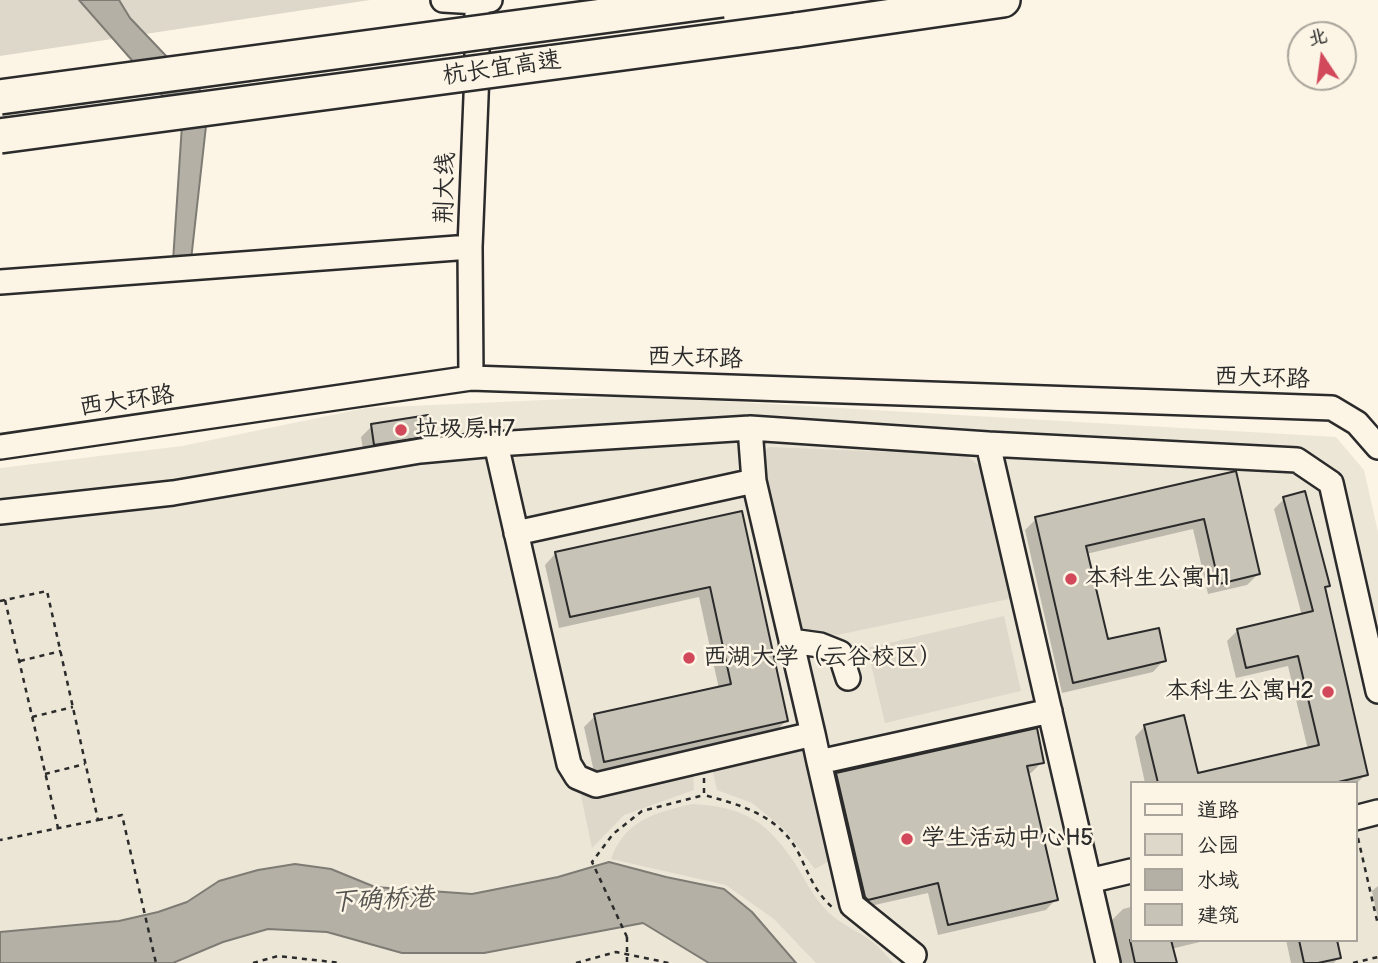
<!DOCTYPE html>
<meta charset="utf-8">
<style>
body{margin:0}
#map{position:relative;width:1378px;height:963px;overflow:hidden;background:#fcf5e5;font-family:Pangolin,"LXGW WenKai TC",sans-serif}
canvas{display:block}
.legend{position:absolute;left:1130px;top:781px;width:228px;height:161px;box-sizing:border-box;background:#fcf5e5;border:2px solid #a8a49b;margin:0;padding:9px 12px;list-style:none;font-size:21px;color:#2b2b2b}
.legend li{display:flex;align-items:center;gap:14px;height:35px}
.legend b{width:35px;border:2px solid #a8a49b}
.north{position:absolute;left:1287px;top:21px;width:70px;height:70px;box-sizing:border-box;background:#fcf5e5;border:2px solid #a8a49b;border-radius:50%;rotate:347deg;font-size:19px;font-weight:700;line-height:28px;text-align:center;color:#2b2b2b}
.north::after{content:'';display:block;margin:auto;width:24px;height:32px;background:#d1495b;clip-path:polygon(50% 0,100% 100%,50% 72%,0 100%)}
</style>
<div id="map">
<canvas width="1378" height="963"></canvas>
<ul class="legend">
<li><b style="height:9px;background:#fcf5e5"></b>道路</li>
<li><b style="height:19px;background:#ded8ca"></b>公园</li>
<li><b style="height:19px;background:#b4b0a5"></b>水域</li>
<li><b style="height:19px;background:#c8c3b7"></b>建筑</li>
</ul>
<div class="north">北</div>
</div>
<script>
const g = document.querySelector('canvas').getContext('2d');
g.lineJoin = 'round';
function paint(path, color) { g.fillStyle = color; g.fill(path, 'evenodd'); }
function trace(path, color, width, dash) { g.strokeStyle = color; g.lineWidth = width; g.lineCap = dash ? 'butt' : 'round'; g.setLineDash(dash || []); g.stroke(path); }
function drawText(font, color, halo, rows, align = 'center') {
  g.font = font + ' Pangolin,"LXGW WenKai TC",sans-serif'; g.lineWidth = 5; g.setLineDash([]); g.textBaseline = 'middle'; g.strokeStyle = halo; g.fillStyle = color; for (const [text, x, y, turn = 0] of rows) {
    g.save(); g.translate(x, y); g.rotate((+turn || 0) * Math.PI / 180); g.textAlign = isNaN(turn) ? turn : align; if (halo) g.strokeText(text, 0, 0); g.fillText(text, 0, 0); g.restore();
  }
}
const built = new Path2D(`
 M 634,396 L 1336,437 L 1364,470 L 1378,532 L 1378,963 L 0,963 L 0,468 L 182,446 L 366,408 ZM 1131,783 L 1355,783 L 1355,940 L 1131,940 Z`);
const green = new Path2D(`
 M 0,0 L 370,0 L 0,56 Z
 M 769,447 L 966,455 L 983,469 L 1009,599 L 837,635 L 801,629 L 758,457 Z
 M 1004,616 L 1021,691 L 885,723 L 867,648 Z
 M 805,747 L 831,860 L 815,869 L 785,830 L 752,803 L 717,790 L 712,768 Z
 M 693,772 L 694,790 L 624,815 L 592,848 L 580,791 Z
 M 693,804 C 742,807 764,819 792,859 C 805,878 812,897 829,913 C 842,925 860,932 874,943 C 881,949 887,956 893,963 L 816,963 L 774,919 L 726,885 L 611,859 C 625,820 656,812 693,804 Z`);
const water = new Path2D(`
 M 79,0 L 119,0 L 130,18 L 169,59 L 197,79 L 207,117 L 191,260 L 173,261 L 182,125 L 159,91 Z
 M 609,862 L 666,877 L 724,889 L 752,912 L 796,963 L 709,963 L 643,923 L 484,953 L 402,953 L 327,932 L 268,929 L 223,942 L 173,963 L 0,963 L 0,932 L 119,921 L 158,912 L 187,902 L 219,881 L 258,870 L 295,864 L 331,869 L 375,887 L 472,894 L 558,877 Z`);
const shadow = new Path2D(`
 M 372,426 L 430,435 L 418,446 L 364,455 L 361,437 Z
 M 1235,473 L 1258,574 L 1247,585 L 1208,594 L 1193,529 L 1086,554 L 1106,641 L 1164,660 L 1153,672 L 1062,693 L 1025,530 L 1036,519 Z
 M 1284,499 L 1328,585 L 1324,590 L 1366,774 L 1355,785 L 1355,783 L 1145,783 L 1135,737 L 1145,726 L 1196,775 L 1308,750 L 1288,666 L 1236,678 L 1227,641 L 1238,630 L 1302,616 L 1274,509 Z
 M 741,513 L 786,721 L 775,732 L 594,772 L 584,727 L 595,716 L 719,689 L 699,597 L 559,628 L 545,565 L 556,553 Z
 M 1042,762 L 1031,773 L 1027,773 L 1056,899 L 1046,910 L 938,935 L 928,893 L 857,909 L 826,785 L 837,774 Z
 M 1378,886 L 1378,919 L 1372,891 Z
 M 1131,907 L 1131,940 L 1208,940 L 1171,949 L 1175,963 L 1122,963 L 1112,920 L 1123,909 Z
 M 1286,940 L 1336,940 L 1339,957 L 1334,963 L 1291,963 Z`);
const building = new Path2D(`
 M 428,415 L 431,436 L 374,445 L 371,424 Z
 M 1236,471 L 1260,574 L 1219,584 L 1204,519 L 1086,546 L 1108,639 L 1159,628 L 1166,661 L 1073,683 L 1035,517 Z
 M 1305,491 L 1330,586 L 1325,587 L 1368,775 L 1334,783 L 1158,783 L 1144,725 L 1184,715 L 1198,773 L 1319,745 L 1298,656 L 1246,668 L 1237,629 L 1313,611 L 1283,497 Z
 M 742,511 L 788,721 L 604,762 L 594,714 L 731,684 L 710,587 L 570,617 L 555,552 Z
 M 1037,728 L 1044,763 L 1027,766 L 1058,900 L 948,925 L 938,883 L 868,900 L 865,897 L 836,773 Z
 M 1130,940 L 1171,940 L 1177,963 L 1135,963 Z
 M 1299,940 L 1337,940 L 1341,958 L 1318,963 L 1304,963 Z`);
const path = new Path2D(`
 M 5,600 L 58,828
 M 0,601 L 47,591 L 98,820 L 0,840
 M 20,661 L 61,651
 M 32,717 L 73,707
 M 45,774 L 85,764
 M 704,778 L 704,795 C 741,805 778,815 798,852 C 808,872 814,891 832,907
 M 98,820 L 122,815 L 156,963
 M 1358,838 L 1378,925
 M 627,937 L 592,862 L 613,834 L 642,811 L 704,795
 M 253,963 L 278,956 L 341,963
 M 576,963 L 616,952 L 669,963
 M 1353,963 L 1378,957`);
const minor = new Path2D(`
 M 443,0 L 477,2 L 490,0
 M 0,282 L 470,247
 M 471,378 L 470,247 L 477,72 L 477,0
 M 750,428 L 754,481 L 813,734
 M 496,444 L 569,764 L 577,777 L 596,785 L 813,734 L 819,762 L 1050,711
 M 0,447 L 471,378 L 1332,408 L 1357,423 L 1378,447
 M 0,512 L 173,493 L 420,451 L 496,444 L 750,428 L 988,444
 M 516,533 L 754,481
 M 791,641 L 820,645 L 840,653 L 848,678
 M 819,762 L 852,905 L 914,955
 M 1355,818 L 1378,812
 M 1089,881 L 1131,871
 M 1108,963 L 988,444 L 1297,460 L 1331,483 L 1378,691`);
const highway = new Path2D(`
 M 796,30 L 1003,0`);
const pathBridge = new Path2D(`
 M 627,937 L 627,963`);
const highwayBridge = new Path2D(`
 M 0,97 L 722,0
 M 0,136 L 796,30`);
const markers = [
 [401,430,7,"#d1495b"],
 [1071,579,7,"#d1495b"],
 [689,658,7,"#d1495b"],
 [1328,692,7,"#d1495b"],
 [907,839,7,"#d1495b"]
];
const streetNames = [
 ["杭长宜高速",502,69,-8],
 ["荆大线",446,188,-88],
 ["西大环路",695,359,2],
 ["西大环路",1262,379,2],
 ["西大环路",127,402,-8]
];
const poiNames = [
 ["垃圾房H7",415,430],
 ["本科生公寓H1",1085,579],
 ["西湖大学（云谷校区）",703,658],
 ["本科生公寓H2",1314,692,"right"],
 ["学生活动中心H5",921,839]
];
const waterNames = [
 ["下确桥港",382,901,-3]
];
paint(built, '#ece6d7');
paint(green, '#ded8ca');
paint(water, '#b4b0a5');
trace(water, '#7d7b74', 2);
paint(shadow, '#0003');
paint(building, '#c8c3b7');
trace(building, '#2b2b2b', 2);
trace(minor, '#2b2b2b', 28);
trace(highway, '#2b2b2b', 38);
trace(path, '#2b2b2b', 2.5, [5, 5]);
trace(minor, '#fcf5e5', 23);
trace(highway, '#fcf5e5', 33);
trace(highwayBridge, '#2b2b2b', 38, []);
trace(pathBridge, '#2b2b2b', 2.5, [5, 5]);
trace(highwayBridge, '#fcf5e5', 33);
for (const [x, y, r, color] of markers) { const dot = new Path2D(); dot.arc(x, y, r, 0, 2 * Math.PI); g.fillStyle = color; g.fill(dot); trace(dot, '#fcf5e5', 2.5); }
drawText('24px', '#2b2b2b', '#fcf5e5', streetNames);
drawText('24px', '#2b2b2b', '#fcf5e5', poiNames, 'left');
drawText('italic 26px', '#545350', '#fcf5e5', waterNames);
</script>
